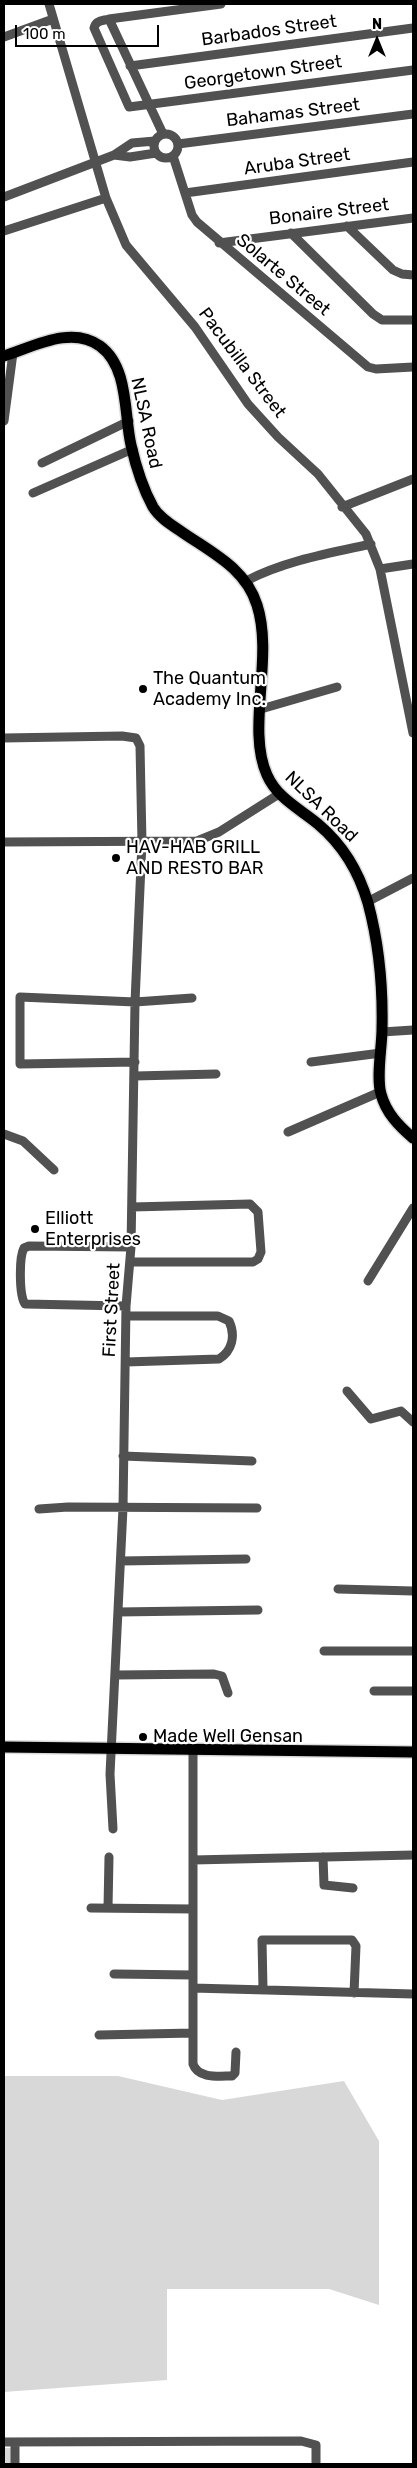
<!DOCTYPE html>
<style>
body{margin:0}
#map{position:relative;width:417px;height:2468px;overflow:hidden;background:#fff;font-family:Rubik,sans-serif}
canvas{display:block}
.frame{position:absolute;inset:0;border:5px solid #000;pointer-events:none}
.north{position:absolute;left:352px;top:15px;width:50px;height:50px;-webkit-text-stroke:4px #fff;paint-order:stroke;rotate:0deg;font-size:14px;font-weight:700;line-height:20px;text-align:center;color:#000}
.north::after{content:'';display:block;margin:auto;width:18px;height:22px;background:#000;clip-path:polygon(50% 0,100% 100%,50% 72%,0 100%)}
.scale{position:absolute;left:15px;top:25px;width:144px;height:22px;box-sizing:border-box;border:2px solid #000;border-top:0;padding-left:6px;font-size:15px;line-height:18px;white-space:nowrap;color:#000;-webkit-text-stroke:4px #fff;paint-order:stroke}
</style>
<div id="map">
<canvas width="417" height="2468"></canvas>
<div class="frame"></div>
<div class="north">N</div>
<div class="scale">100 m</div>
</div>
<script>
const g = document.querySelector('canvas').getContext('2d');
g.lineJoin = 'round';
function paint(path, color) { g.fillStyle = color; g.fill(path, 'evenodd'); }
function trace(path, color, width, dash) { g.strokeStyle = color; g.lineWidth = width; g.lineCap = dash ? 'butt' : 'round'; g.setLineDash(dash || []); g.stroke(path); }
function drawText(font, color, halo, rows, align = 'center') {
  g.font = font + ' Rubik,sans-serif'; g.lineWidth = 4.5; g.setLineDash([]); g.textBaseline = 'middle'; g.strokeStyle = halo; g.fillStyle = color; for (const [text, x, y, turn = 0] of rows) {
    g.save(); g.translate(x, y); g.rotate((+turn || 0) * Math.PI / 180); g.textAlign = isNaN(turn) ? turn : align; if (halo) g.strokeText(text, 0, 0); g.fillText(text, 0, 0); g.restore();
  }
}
const green = new Path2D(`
 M 4,2076 L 118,2076 L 222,2100 L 344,2081 L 379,2141 L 379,2305 L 329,2289 L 167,2289 L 167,2380 L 4,2392 Z
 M 4,2448 L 14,2448 L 14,2464 L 4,2464 Z`);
const minor = new Path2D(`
 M 49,4 L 106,198 L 126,245 L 195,327 L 248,404 L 278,437 L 318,474 L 366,534 L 380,569 L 413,733
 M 221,4 L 109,19 C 102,21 96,20 94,28 L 129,107 L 413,70
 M 109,19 L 163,134
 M 4,37 L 53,19
 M 130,66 L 413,28
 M154 146a12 12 0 1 1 24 0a12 12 0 1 1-24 0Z
 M 178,144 L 413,114
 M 114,155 L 130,157 L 156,153
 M 173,156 L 192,215 L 197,222 L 368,367 L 376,369 L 413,367
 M 185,193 L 413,162
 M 4,197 L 114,155 L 132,143 L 155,141
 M 347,226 L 393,270 L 402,274 L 413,275
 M 4,231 L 106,198
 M 291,233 L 373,314 L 382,320 L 413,320
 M 219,243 L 413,218
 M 4,421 L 13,353
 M 42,463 L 129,421
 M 33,493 L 133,449
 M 342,507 L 413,479
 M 380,569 L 413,564
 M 246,581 C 284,561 330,553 371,544
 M 261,709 L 337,687
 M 4,738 L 122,736 L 136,738 L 140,746 L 142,842 L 135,1002 L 131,1247 L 126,1306 L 123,1508 L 110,1774 L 113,1829
 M 4,842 L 197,841 L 219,832 L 279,794
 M 367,902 L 413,878
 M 382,1032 L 413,1030
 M 135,1062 L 20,1064 L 20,997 L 135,1002 L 192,998
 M 311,1062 L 381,1053
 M 135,1076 L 216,1074
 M 288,1132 L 380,1092
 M 4,1134 L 23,1141 L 54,1170
 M 130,1262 L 253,1262 L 258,1259 L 261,1252 L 258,1212 L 250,1204 L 132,1207
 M 368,1281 L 413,1208
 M 126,1306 L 25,1304 C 19,1295 19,1257 24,1248 L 29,1246 L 131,1247
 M 126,1316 L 218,1316 L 229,1321 C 236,1336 232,1351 219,1359 L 126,1362
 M 347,1391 L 371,1419 L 401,1411 L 413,1422
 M 123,1456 L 252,1461
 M 39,1509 L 68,1507 L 257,1508
 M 121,1561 L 246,1559
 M 338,1589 L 413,1591
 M 118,1612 L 258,1610
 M 324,1651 L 413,1651
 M 116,1675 L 214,1674 L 222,1676 L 228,1693
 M 374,1691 L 413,1691
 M 193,1750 L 193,2064 C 198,2079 219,2076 232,2076 L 235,2073 L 236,2052
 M 323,1857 L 324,1885 L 353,1888
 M 193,1860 L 413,1855
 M 91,1908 L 193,1909
 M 108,1908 L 109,1857
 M 114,1974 L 193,1975
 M 193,1988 L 413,1994
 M 263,1989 L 262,1940 L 352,1940 L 356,1946 L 354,1993
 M 99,2035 L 193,2033
 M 4,2442 L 301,2441 L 316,2445 L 316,2464
 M 15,2464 L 15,2442`);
const major = new Path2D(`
 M 4,356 C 33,347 71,325 100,346 C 129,367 124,415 131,445 C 136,467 142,487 153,507 C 159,517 170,524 179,530 C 210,552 245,567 257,605 C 274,657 246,729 267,775 C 277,798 300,809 318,824 C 343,845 359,872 368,903 C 379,944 383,986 382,1029 C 382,1047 376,1077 381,1094 C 386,1113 399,1126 413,1138
 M 4,1747 L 413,1752`);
const markers = [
 [143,689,5,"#000"],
 [116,858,5,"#000"],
 [35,1229,5,"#000"],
 [143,1737,5,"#000"]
];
const streetNames = [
 ["Barbados Street",269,31,-8],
 ["Georgetown Street",263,73,-8],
 ["Bahamas Street",293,113,-7],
 ["Aruba Street",297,162,-8],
 ["Bonaire Street",329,212,-7],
 ["Solarte Street",283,275,40],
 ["Pacubilla Street",242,363,53],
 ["NLSA Road",146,423,78],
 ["NLSA Road",321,807,44],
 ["First Street",112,1310,-87]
];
const poiNames = [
 ["The Quantum",153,679],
 ["Academy Inc.",153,700],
 ["HAV-HAB GRILL",126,848],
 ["AND RESTO BAR",126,869],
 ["Elliott",45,1219],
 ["Enterprises",45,1240],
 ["Made Well Gensan",153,1737]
];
paint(green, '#d8d8d8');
trace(major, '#dbdbdb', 14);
trace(minor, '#515151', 9);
trace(major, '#000', 11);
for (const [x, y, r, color] of markers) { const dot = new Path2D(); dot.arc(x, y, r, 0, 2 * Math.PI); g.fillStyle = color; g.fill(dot); trace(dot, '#fff', 2); }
drawText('18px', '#000', '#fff', streetNames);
drawText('18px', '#000', '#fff', poiNames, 'left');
</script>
